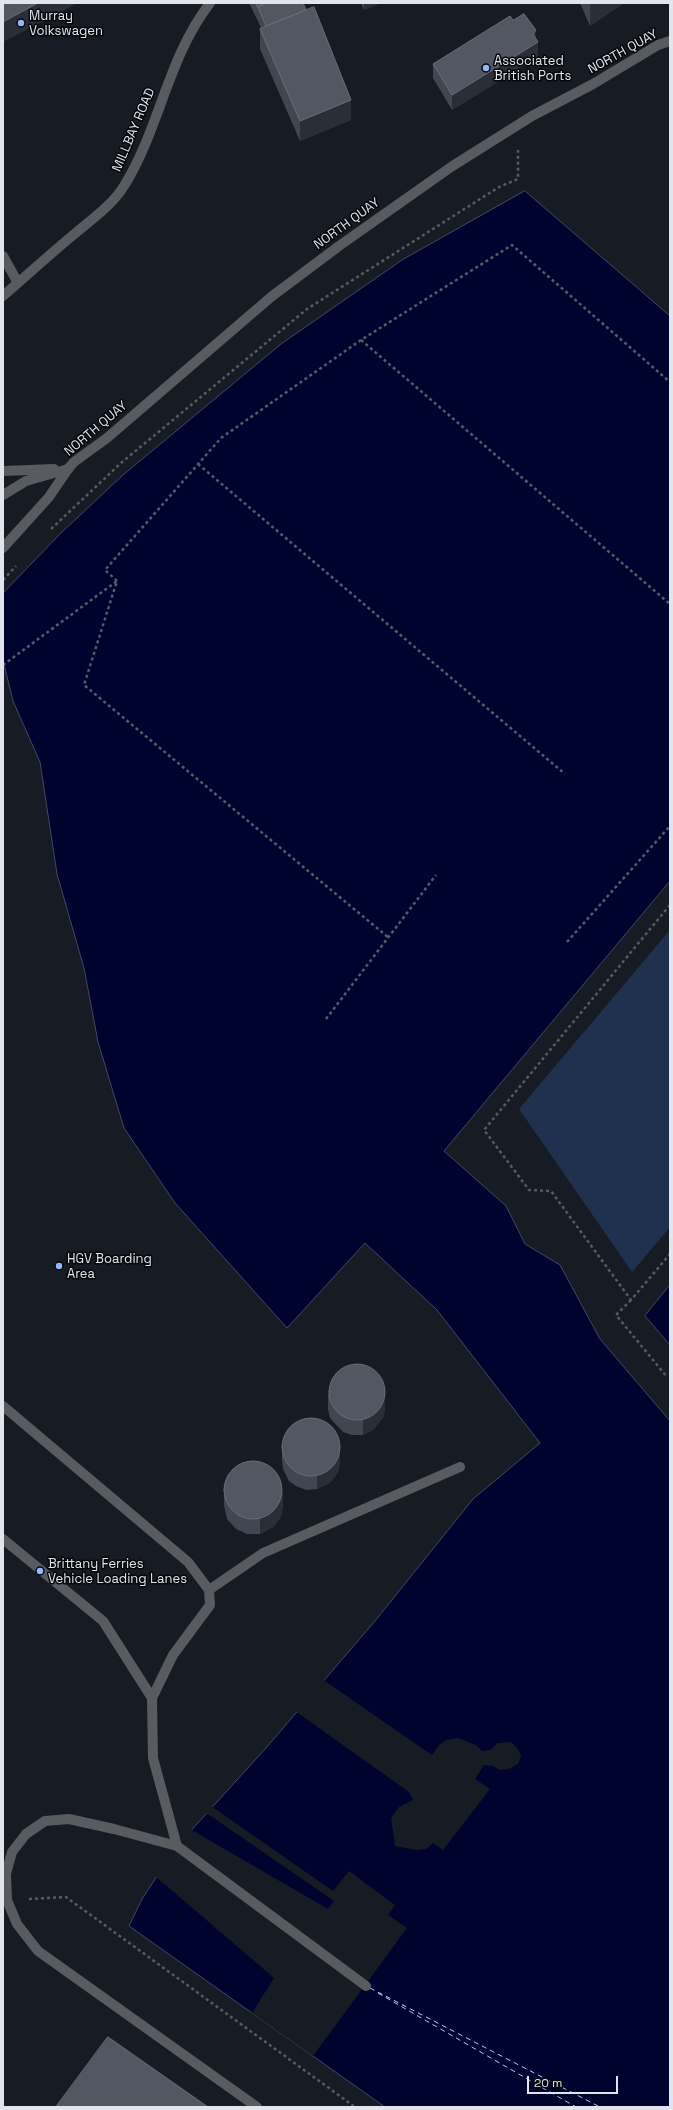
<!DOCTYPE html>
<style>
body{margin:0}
#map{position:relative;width:673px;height:2110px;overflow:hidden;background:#161b24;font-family:"Space Grotesk",sans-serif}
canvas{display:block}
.frame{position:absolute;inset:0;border:4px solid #e2e6ec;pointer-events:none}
.scale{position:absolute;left:527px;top:2076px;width:91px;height:18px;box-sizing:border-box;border:2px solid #e2e6ec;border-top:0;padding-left:5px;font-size:12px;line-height:14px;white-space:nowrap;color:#e2e6ec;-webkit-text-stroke:3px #050609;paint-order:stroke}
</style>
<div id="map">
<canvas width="673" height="2110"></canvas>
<div class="frame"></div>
<div class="scale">20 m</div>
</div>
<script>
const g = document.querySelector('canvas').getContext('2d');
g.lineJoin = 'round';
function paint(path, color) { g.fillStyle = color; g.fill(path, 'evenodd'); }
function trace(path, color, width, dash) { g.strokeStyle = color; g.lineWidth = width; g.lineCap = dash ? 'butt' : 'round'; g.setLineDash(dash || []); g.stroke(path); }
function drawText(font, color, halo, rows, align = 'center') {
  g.font = font + ' "Space Grotesk",sans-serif'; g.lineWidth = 3; g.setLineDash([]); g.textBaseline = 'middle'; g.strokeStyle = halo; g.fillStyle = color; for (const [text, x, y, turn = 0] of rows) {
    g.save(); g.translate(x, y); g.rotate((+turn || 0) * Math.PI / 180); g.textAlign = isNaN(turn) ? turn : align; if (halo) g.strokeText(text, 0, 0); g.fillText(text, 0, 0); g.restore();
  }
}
const green = new Path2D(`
 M 670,930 L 670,1227 L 632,1272 L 519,1109 Z`);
const water = new Path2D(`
 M 525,191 L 670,316 L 670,881 L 444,1151 L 506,1206 L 525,1244 L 560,1265 L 600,1339 L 670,1421 L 670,2107 L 385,2107 L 129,1926 L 142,1899 L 177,1846 L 266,1748 L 375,1621 L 473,1499 L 540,1443 L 437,1310 L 365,1243 L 287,1328 L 175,1203 L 124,1128 L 98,1042 L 84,968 L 57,874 L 40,762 L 13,701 L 3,660 L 3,593 L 62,532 L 123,475 L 281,344 L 402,260 Z
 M 670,1285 L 670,1345 L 645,1316 Z`);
const pier = new Path2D(`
 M 322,1679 L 432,1755 L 439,1745 L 446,1740 L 458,1738 L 476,1745 L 482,1751 L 491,1750 L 497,1743 L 511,1742 L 518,1749 L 521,1756 L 518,1764 L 509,1769 L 500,1770 L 493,1766 L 484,1765 L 475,1779 L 490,1789 L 443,1850 L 433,1843 L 426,1849 L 416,1850 L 395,1846 L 391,1818 L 399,1807 L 413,1800 L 409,1792 L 295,1711 Z
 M 211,1806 L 333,1891 L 349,1871 L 395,1905 L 388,1915 L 407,1928 L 313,2056 L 252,2013 L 274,1978 L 155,1876 L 175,1845 L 190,1829 L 328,1909 L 334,1901 L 205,1812 Z`);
const ferry = new Path2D(`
 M 370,1988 L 600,2107
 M 378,1993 L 576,2107`);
const path = new Path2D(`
 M 361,340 L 670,604
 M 198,464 L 565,774
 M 51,529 L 121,463 L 307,309 L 499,187 L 518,179 L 518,150
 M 3,580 L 16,566
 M 117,581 L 105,570 L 221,438 L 361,340 L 512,245 L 670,382
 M 3,665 L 117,581 L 84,685 L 389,938
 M 670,905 L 484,1130 L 529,1190 L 551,1191 L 631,1300 L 670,1254
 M 567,942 L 670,826
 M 326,1019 L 436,875
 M 631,1300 L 616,1315 L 667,1377
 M 29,1899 L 66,1897 L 355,2107`);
const service = new Path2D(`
 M 3,548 L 49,497 L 68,469
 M 3,1406 L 188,1562 L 209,1590 L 210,1605 L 173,1655 L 152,1698
 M 209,1590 L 263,1553 L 460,1467`);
const minor = new Path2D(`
 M 3,256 L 18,283
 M 3,296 C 26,276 48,256 72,236 C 89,221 112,206 124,186 C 160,128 167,59 210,3
 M 3,471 L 54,469
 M 3,495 L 26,481 L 68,469
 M 3,1539 L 103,1621 L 152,1698 L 153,1758 L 177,1846
 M 257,2107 L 38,1951 L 17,1924 L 7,1900 L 6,1874 L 12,1852 L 26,1834 L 45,1821 L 69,1819 L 114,1829 L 177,1846 L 366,1986`);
const tertiary = new Path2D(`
 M 68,469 L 74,462 L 107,438 L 271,297 L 339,246 L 451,167 L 532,116 L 593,84 L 658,45 L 670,41`);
const wall = new Path2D(`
 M 249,3 L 303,3 L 351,120 L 300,141 L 260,49 L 260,29 L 261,28 L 258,21 Z
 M 361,3 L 381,3 L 364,10 Z
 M 580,3 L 624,3 L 590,26 Z
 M 513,20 L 536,38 L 538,57 L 452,110 L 433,78 L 433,64 Z
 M 328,1394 L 385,1405 L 384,1416 L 373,1430 L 363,1435 L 352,1435 L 343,1432 L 330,1418 L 328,1409 Z
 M 282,1445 L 340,1462 L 338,1472 L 330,1483 L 317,1489 L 306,1490 L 296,1486 L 289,1481 L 283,1469 L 282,1460 Z
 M 224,1490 L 283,1505 L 281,1517 L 273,1527 L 260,1534 L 247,1534 L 236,1529 L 227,1519 L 224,1505 Z`);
const shadedWall = new Path2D(`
 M 38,3 L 76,3 L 76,4 L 3,42 L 3,22 Z
 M 266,3 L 276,3 L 258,7 L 258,21 L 258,7 Z
 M 364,3 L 381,3 L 364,10 Z
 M 590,3 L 624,3 L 590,26 Z
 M 536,30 L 536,44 L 538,42 L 538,57 L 452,110 L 452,95 L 533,34 Z
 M 351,100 L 351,120 L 300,141 L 300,121 Z
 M 385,1390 L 385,1405 L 384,1416 L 373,1430 L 363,1435 L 363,1420 Z
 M 340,1448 L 340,1462 L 338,1472 L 330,1483 L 317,1489 L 317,1475 Z
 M 283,1490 L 283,1505 L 281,1517 L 273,1527 L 260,1534 L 260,1519 Z`);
const building = new Path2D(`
 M 3,3 L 38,3 L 3,22 Z
 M 256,3 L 266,3 L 258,7 Z
 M 267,3 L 303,3 L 306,10 L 289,17 L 266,26 L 258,7 Z
 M 314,7 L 351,100 L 300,121 L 260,29 Z
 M 524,14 L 536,30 L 533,34 L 538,42 L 452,95 L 433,64 L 510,16 L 513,20 Z
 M329 1392a28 28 0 1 1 56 0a28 28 0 1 1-56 0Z
 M282 1447a29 29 0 1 1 58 0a29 29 0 1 1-58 0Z
 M224 1490a29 29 0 1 1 58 0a29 29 0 1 1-58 0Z
 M 108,2037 L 208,2107 L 56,2107 Z`);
const markers = [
 [21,23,4,"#8fb8fd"],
 [486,68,4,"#8fb8fd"],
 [59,1266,4,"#8fb8fd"],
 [40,1571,4,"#8fb8fd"]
];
const poiNames = [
 ["Murray",29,16],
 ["Volkswagen",29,31],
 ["Associated",494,61],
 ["British Ports",494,76],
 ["HGV Boarding",67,1259],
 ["Area",67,1274],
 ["Brittany Ferries",48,1564],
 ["Vehicle Loading Lanes",48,1579]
];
const streetNames = [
 ["NORTH QUAY",623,52,-29],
 ["MILLBAY ROAD",134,130,-67],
 ["NORTH QUAY",347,224,-36],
 ["NORTH QUAY",96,429,-40]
];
paint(green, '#20314f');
paint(water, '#00032e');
trace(water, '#444767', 1);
paint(pier, '#161b24');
trace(ferry, '#b1cdfb', 1, [5, 4]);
trace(path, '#575b63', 2.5, [3, 3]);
trace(service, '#585b60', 10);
trace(minor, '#585b60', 10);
trace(tertiary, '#585b60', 10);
paint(wall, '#414650');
paint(shadedWall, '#292e37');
paint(building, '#525761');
trace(building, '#696e76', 1);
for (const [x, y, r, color] of markers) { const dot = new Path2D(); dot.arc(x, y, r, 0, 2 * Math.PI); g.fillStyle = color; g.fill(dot); trace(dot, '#050609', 1.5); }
drawText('13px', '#e2e6ec', '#050609', poiNames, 'left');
drawText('13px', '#e2e6ec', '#050609', streetNames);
</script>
